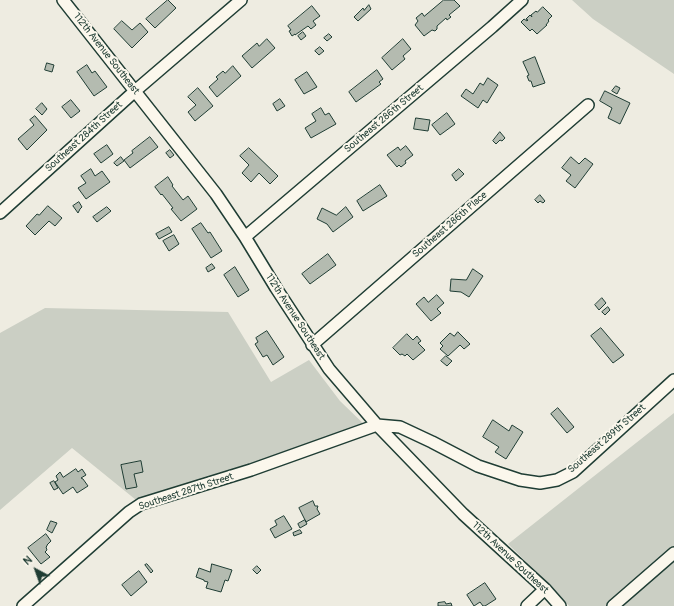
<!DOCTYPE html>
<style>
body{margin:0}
#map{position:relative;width:674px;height:606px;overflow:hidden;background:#eeece1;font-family:Pangolin,sans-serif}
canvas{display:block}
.north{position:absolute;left:16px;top:550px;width:40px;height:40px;-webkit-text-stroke:3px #fbf7ec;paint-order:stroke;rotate:319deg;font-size:11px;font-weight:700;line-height:16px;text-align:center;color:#1f3d34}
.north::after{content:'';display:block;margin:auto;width:14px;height:18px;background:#1f3d34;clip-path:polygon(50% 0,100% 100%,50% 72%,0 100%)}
</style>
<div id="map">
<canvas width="674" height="606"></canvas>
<div class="north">N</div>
</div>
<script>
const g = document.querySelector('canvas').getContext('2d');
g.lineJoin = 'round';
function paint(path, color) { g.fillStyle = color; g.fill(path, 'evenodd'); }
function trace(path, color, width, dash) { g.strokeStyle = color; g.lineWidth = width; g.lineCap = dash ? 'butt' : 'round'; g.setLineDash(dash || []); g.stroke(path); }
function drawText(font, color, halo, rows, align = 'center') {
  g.font = font + ' Pangolin,sans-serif'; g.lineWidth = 4; g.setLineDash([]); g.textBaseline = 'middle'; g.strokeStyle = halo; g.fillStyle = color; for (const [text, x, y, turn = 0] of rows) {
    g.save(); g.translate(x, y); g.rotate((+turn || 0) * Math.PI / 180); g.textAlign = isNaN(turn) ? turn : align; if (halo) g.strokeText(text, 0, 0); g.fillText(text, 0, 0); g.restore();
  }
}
const green = new Path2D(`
 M 572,0 L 674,0 L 674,74 L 593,19 Z
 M 45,308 L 228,312 L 271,382 L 309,360 L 340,401 L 368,428 L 141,504 L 72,448 L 0,510 L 0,333 Z
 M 674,413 L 674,606 L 569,606 L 553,588 L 508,544 Z`);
const building = new Path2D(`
 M 168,0 L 176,8 L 155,28 L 146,19 Z
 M 444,0 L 454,0 L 460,6 L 449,15 L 451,17 L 447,20 L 446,18 L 437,26 L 437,29 L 435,31 L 432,30 L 424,36 L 415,25 L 418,21 L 416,18 L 422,13 L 424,16 Z
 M 369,5 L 371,9 L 358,21 L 354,17 L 363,8 L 364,10 Z
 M 312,6 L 320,16 L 313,21 L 316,25 L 311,29 L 308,26 L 295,35 L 295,34 L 292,36 L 289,31 L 291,30 L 288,26 Z
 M 543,7 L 552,16 L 548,20 L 549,21 L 546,25 L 547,25 L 537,34 L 532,29 L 530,31 L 521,22 L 524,19 L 527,21 L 528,20 L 526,19 L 530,15 L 532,17 L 531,15 L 536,11 L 537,12 Z
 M 122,21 L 132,30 L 140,23 L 148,32 L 132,48 L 114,29 Z
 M 303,32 L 306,36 L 301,40 L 298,36 Z
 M 329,34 L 332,37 L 327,41 L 324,38 Z
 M 267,39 L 275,48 L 252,68 L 242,56 L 257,43 L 259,46 Z
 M 403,39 L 411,49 L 403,56 L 405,59 L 392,70 L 382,58 Z
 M 320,47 L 324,51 L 319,55 L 315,51 Z
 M 535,57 L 545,83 L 533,87 L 531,81 L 529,81 L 527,76 L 529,75 L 523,62 Z
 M 47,63 L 54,65 L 52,72 L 45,70 Z
 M 87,65 L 92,73 L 95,71 L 107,87 L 94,96 L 77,72 Z
 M 233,66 L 241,76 L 217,97 L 209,87 L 218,79 L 216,77 L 223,71 L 225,73 Z
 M 377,70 L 383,79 L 379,82 L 381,84 L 356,102 L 349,92 Z
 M 307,72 L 317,87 L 304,94 L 295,80 Z
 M 488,78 L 498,85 L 487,103 L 483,100 L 478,108 L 461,96 L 466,89 L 473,94 L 480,83 L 483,85 Z
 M 616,86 L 620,88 L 617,94 L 612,91 Z
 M 198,88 L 213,106 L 195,121 L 188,112 L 196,105 L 188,97 Z
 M 605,91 L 630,103 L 620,124 L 608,118 L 612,108 L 600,101 Z
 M 280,99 L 285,106 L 277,111 L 273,104 Z
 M 71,100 L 80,111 L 71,118 L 62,107 Z
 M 42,103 L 47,109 L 42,115 L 36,109 Z
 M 321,108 L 325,115 L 329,113 L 336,124 L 311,138 L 305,128 L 316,121 L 312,114 Z
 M 447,113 L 455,124 L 440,135 L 432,125 Z
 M 35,116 L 47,130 L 27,150 L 18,139 L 34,125 L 30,120 Z
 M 416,118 L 430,120 L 428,131 L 414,129 Z
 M 500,132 L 505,138 L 502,141 L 500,140 L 496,144 L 493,141 Z
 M 150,137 L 158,147 L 130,168 L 124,160 L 133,153 L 132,151 Z
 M 107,145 L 113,154 L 101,163 L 94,154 Z
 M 406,146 L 413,155 L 405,161 L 406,163 L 401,167 L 399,165 L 397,167 L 387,155 L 398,147 L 400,150 Z
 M 249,148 L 278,176 L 270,184 L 259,173 L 251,182 L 242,173 L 249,165 L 240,156 Z
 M 170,150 L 174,155 L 170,158 L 166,153 Z
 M 121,157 L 124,161 L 117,166 L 114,163 Z
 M 571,157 L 579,164 L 585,158 L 593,164 L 575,188 L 566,181 L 571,175 L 562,168 Z
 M 91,169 L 95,176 L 102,171 L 110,182 L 86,199 L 78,188 L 86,183 L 81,176 Z
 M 459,169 L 464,174 L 456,181 L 452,175 Z
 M 168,177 L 173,185 L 172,186 L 183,200 L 188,196 L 197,209 L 181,221 L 171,209 L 173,208 L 162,194 L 161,195 L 155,187 Z
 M 380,185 L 387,196 L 363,211 L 357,201 Z
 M 540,195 L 545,201 L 543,203 L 540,201 L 538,203 L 535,200 Z
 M 79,202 L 82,207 L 80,209 L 78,213 L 73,206 Z
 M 48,206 L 62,218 L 55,226 L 49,221 L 35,235 L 26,226 L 37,214 L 39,215 Z
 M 107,207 L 111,211 L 97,222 L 93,217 Z
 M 346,207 L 353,217 L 333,232 L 327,224 L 317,219 L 322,208 L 336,215 Z
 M 201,223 L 208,233 L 210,232 L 222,251 L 211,258 L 192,229 Z
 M 169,227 L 172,232 L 159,239 L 156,234 Z
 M 174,235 L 179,244 L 169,251 L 163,241 Z
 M 328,254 L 336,265 L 310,284 L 302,274 Z
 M 212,264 L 215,268 L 208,272 L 206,268 Z
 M 235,267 L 249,290 L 238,297 L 224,275 Z
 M 473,269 L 483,276 L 469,297 L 461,292 L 450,291 L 451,279 L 466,280 Z
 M 437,295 L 444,303 L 437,309 L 441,313 L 431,321 L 416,304 L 424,297 L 428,302 Z
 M 602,298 L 606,303 L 599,310 L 595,305 Z
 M 608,307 L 610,310 L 605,315 L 602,312 Z
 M 601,328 L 624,355 L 613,363 L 591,336 Z
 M 267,331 L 284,357 L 273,365 L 267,355 L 263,357 L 255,344 L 258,342 L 256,338 Z
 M 458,332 L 470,344 L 464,349 L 460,345 L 448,356 L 440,349 L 443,346 L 440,343 L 450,333 L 454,336 Z
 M 407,334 L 413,340 L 417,336 L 421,341 L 418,343 L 425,350 L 413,360 L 407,354 L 405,356 L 402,354 L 400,355 L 393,348 Z
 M 446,356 L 452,361 L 447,366 L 441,361 Z
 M 558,408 L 574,427 L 567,433 L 551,414 Z
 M 493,420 L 509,431 L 512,425 L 523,432 L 506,459 L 495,452 L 499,447 L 483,437 Z
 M 141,461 L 143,472 L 134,474 L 137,487 L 126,489 L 121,465 Z
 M 76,469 L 78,472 L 82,469 L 86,475 L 81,478 L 83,479 L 88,486 L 77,493 L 73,487 L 63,494 L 55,482 L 58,480 L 56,476 L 60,472 L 63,477 Z
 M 54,481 L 58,488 L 54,490 L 50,483 Z
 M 313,501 L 315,506 L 318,506 L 317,509 L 320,514 L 306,522 L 299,508 Z
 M 284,516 L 292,529 L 275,538 L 270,529 L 277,525 L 275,521 Z
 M 305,520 L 307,524 L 300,528 L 298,524 Z
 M 51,521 L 57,523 L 52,533 L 47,530 Z
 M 300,530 L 302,533 L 294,536 L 293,533 Z
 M 46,534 L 51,541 L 47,545 L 47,546 L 46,547 L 47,550 L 45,552 L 50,557 L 41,564 L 28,548 Z
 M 147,564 L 153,571 L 151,573 L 145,565 Z
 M 212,564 L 232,570 L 228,581 L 225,580 L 221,592 L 206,588 L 208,582 L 204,581 L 204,580 L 196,577 L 199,568 L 210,572 Z
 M 257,566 L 261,570 L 257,574 L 253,570 Z
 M 139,571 L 147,582 L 131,596 L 122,585 Z
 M 485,583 L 496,599 L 485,606 L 483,606 L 480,602 L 474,606 L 467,595 Z
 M 445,602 L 446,604 L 451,603 L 452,606 L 438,606 L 438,603 Z`);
const minor = new Path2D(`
 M 63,0 L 216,194 L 245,237 L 276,288 L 329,369 L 377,425 L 463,514 L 545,589 L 560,606
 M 0,213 L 135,91 L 241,0
 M 245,237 L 492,27 L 522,0
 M 312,345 L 588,105
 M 23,606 L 129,512 L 141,504 L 251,470 L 377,425 L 400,427 L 432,442 L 478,466 L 520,480 L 540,483 L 557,480 L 573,472 L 674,380
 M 527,606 L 545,589
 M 613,606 L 674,553`);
const streetNames = [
 ["112th Avenue Southeast",106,54,52],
 ["Southeast 286th Street",384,119,-40],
 ["Southeast 284th Street",84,137,-42],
 ["Southeast 286th Place",450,225,-41],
 ["112th Avenue Southeast",295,317,57],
 ["Southeast 289th Street",607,439,-41],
 ["Southeast 287th Street",186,492,-18],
 ["112th Avenue Southeast",510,558,43]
];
paint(green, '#cbcfc4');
paint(building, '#b4bbb0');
trace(building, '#1f3d34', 1);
trace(minor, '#1f3d34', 14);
trace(minor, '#fbf7ec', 11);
drawText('10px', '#1f3d34', '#fbf7ec', streetNames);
</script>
